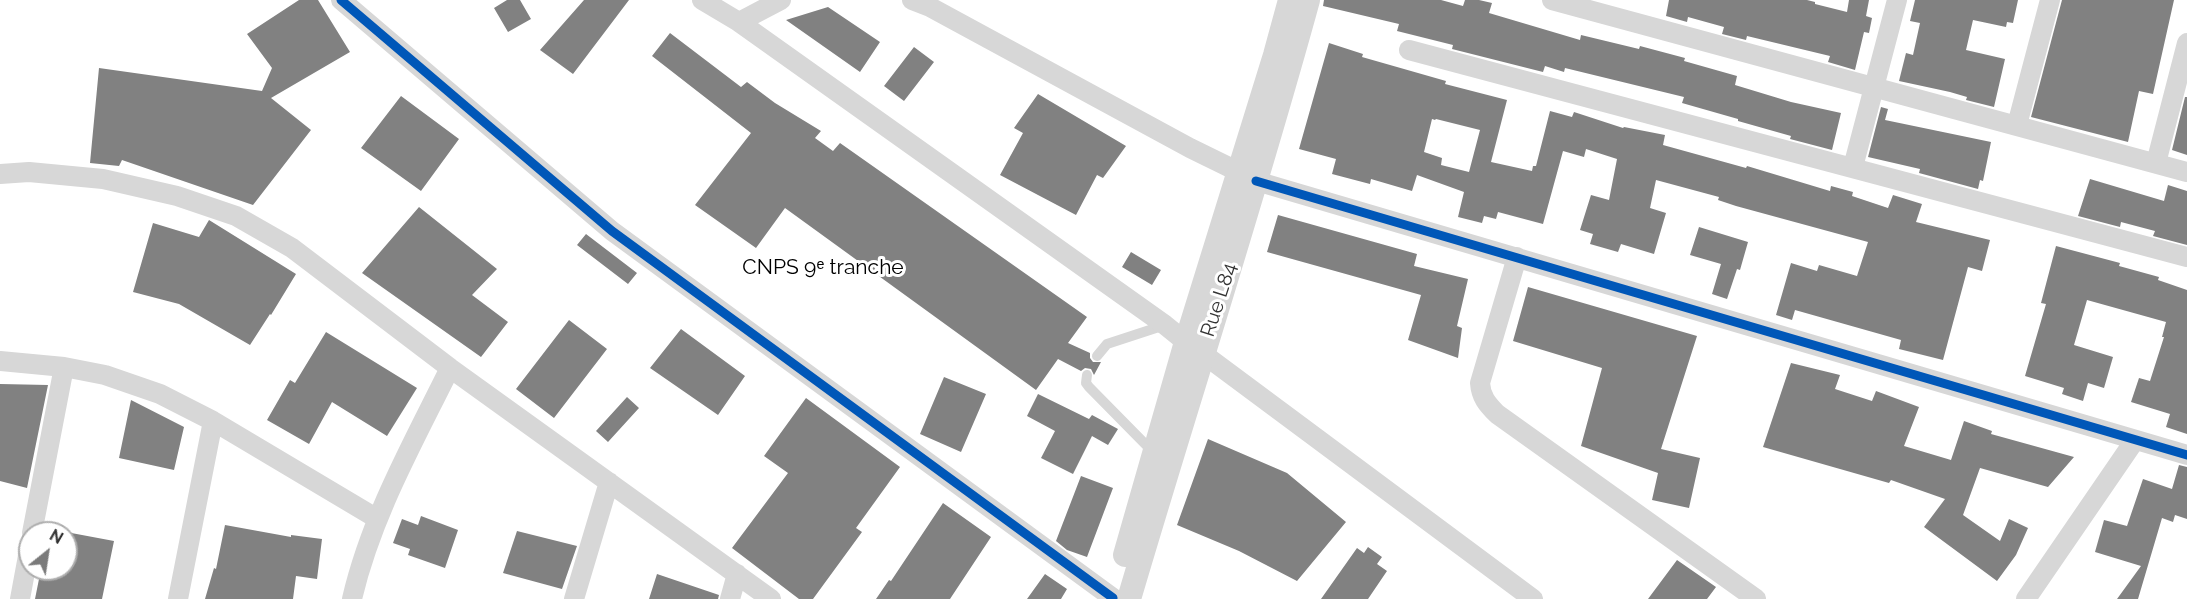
<!DOCTYPE html>
<meta charset="utf-8">
<style>
body{margin:0}
#map{position:relative;width:2187px;height:599px;overflow:hidden;background:#fff;font-family:Raleway,sans-serif}
canvas{display:block}
.north{position:absolute;left:18px;top:521px;width:60px;height:60px;box-sizing:border-box;background:#fff;border:2px solid #adadad;border-radius:50%;rotate:30deg;font-size:16px;font-weight:700;line-height:24px;text-align:center;color:#333}
.north::after{content:'';display:block;margin:auto;width:21px;height:27px;background:#7a7a7a;clip-path:polygon(50% 0,100% 100%,50% 72%,0 100%)}
</style>
<div id="map">
<canvas width="2187" height="599"></canvas>
<div class="north">N</div>
</div>
<script>
const g = document.querySelector('canvas').getContext('2d');
g.lineJoin = 'round';
function paint(path, color) { g.fillStyle = color; g.fill(path, 'evenodd'); }
function trace(path, color, width, dash) { g.strokeStyle = color; g.lineWidth = width; g.lineCap = dash ? 'butt' : 'round'; g.setLineDash(dash || []); g.stroke(path); }
function drawText(font, color, halo, rows, align = 'center') {
  g.font = font + ' Raleway,sans-serif'; g.lineWidth = 6; g.setLineDash([]); g.textBaseline = 'middle'; g.strokeStyle = halo; g.fillStyle = color; for (const [text, x, y, turn = 0] of rows) {
    g.save(); g.translate(x, y); g.rotate((+turn || 0) * Math.PI / 180); g.textAlign = isNaN(turn) ? turn : align; if (halo) g.strokeText(text, 0, 0); g.fillText(text, 0, 0); g.restore();
  }
}
const building = new Path2D(`
 M 299,0 L 318,0 L 350,52 L 271,98 L 311,130 L 253,205 L 122,160 L 119,166 L 90,163 L 99,68 L 262,91 L 272,68 L 247,34 Z
 M 507,0 L 520,0 L 531,19 L 508,32 L 494,8 Z
 M 584,0 L 629,0 L 573,74 L 540,50 Z
 M 1324,0 L 1441,0 L 1463,6 L 1465,0 L 1479,0 L 1492,3 L 1489,13 L 1580,40 L 1581,35 L 1639,49 L 1640,46 L 1685,58 L 1684,61 L 1737,76 L 1735,85 L 1791,102 L 1841,113 L 1832,150 L 1790,139 L 1791,136 L 1738,121 L 1738,119 L 1682,103 L 1684,97 L 1565,68 L 1564,72 L 1545,66 L 1543,72 L 1452,49 L 1453,45 L 1397,31 L 1399,24 L 1323,6 Z
 M 1669,0 L 1807,0 L 1815,2 L 1815,4 L 1847,12 L 1849,0 L 1869,0 L 1866,16 L 1872,18 L 1869,33 L 1864,32 L 1855,70 L 1828,62 L 1830,56 L 1747,36 L 1746,40 L 1722,34 L 1724,27 L 1688,17 L 1687,22 L 1666,16 Z
 M 1915,0 L 2018,0 L 2013,23 L 2007,22 L 2006,27 L 1973,20 L 1966,50 L 2005,59 L 1994,107 L 1966,100 L 1967,97 L 1950,92 L 1899,81 L 1906,53 L 1913,55 L 1920,23 L 1910,21 Z
 M 2062,0 L 2174,0 L 2153,94 L 2139,91 L 2128,142 L 2031,117 Z
 M 828,7 L 880,42 L 860,72 L 786,20 Z
 M 670,33 L 741,87 L 747,82 L 775,103 L 821,131 L 815,138 L 833,151 L 840,143 L 1087,317 L 1068,343 L 1090,353 L 1090,358 L 1093,362 L 1101,362 L 1094,375 L 1091,369 L 1085,368 L 1081,371 L 1058,359 L 1036,390 L 785,208 L 756,248 L 695,205 L 751,133 L 652,56 Z
 M 1329,43 L 1363,54 L 1362,57 L 1446,81 L 1445,84 L 1507,100 L 1491,162 L 1532,171 L 1533,166 L 1536,166 L 1550,111 L 1572,117 L 1574,112 L 1623,128 L 1624,127 L 1665,135 L 1663,145 L 1746,168 L 1747,166 L 1830,191 L 1831,186 L 1853,192 L 1852,196 L 1888,208 L 1893,195 L 1922,204 L 1916,222 L 1990,240 L 1982,271 L 1968,267 L 1943,360 L 1899,349 L 1901,340 L 1795,310 L 1792,320 L 1776,315 L 1791,263 L 1817,271 L 1819,265 L 1857,276 L 1868,242 L 1736,206 L 1718,200 L 1719,197 L 1656,180 L 1650,208 L 1666,213 L 1654,254 L 1621,244 L 1618,252 L 1590,244 L 1593,234 L 1580,230 L 1591,195 L 1609,200 L 1617,159 L 1586,149 L 1584,157 L 1563,151 L 1543,224 L 1498,212 L 1496,219 L 1484,216 L 1482,223 L 1458,217 L 1464,192 L 1417,175 L 1412,191 L 1371,179 L 1370,184 L 1332,174 L 1336,159 L 1299,149 ZM 1432,119 L 1435,120 L 1436,119 L 1480,130 L 1469,172 L 1441,165 L 1442,158 L 1424,152 Z
 M 914,47 L 934,62 L 904,101 L 884,86 Z
 M 1038,94 L 1126,146 L 1103,178 L 1097,175 L 1076,215 L 1000,175 L 1023,133 L 1014,128 Z
 M 401,96 L 459,139 L 421,191 L 361,148 Z
 M 2185,97 L 2187,97 L 2187,155 L 2172,150 Z
 M 1881,107 L 1888,109 L 1885,120 L 1991,142 L 1983,181 L 1980,180 L 1978,189 L 1919,173 L 1920,169 L 1868,157 Z
 M 2090,179 L 2164,201 L 2168,185 L 2187,191 L 2187,245 L 2153,236 L 2155,231 L 2121,222 L 2120,227 L 2078,216 Z
 M 419,207 L 497,269 L 472,295 L 508,322 L 481,357 L 362,273 Z
 M 1278,215 L 1417,254 L 1414,266 L 1468,279 L 1457,326 L 1462,328 L 1458,358 L 1408,340 L 1421,295 L 1267,252 Z
 M 209,220 L 296,274 L 271,315 L 270,314 L 250,345 L 179,304 L 133,292 L 153,223 L 199,237 Z
 M 1699,227 L 1748,242 L 1740,270 L 1737,269 L 1727,299 L 1712,294 L 1721,264 L 1690,255 Z
 M 586,234 L 637,273 L 628,284 L 577,245 Z
 M 2056,246 L 2120,263 L 2119,266 L 2159,277 L 2158,280 L 2187,290 L 2187,434 L 2166,427 L 2170,414 L 2131,402 L 2139,378 L 2150,381 L 2164,337 L 2162,337 L 2166,322 L 2087,300 L 2074,345 L 2113,357 L 2104,388 L 2088,383 L 2083,401 L 2062,394 L 2064,388 L 2025,376 L 2046,304 L 2041,303 Z
 M 1131,252 L 1161,270 L 1152,285 L 1122,267 Z
 M 1528,287 L 1697,336 L 1661,449 L 1700,458 L 1689,508 L 1652,500 L 1658,473 L 1581,446 L 1602,368 L 1513,341 Z
 M 569,320 L 607,349 L 554,418 L 516,389 Z
 M 681,329 L 745,376 L 718,415 L 650,368 Z
 M 326,332 L 417,388 L 387,436 L 332,402 L 309,444 L 267,420 L 290,380 L 295,383 Z
 M 1791,363 L 1840,375 L 1835,389 L 1872,401 L 1876,391 L 1919,407 L 1904,446 L 1951,460 L 1964,421 L 1992,431 L 1991,434 L 2074,457 L 2048,487 L 1980,468 L 1963,515 L 2000,541 L 2009,519 L 2028,528 L 2016,555 L 1997,581 L 1924,527 L 1945,499 L 1891,480 L 1889,483 L 1763,447 Z
 M 944,377 L 986,394 L 961,452 L 920,434 Z
 M 0,384 L 48,385 L 27,488 L 0,481 Z
 M 1038,394 L 1089,419 L 1092,415 L 1118,429 L 1108,445 L 1092,436 L 1073,474 L 1041,458 L 1055,431 L 1027,416 Z
 M 627,397 L 639,408 L 608,442 L 596,431 Z
 M 806,398 L 900,467 L 856,528 L 862,532 L 813,599 L 799,599 L 732,548 L 788,473 L 764,456 Z
 M 131,400 L 184,427 L 174,470 L 119,458 Z
 M 1208,439 L 1287,473 L 1346,522 L 1297,581 L 1239,551 L 1177,525 Z
 M 2179,465 L 2187,467 L 2187,519 L 2175,515 L 2173,522 L 2162,518 L 2138,599 L 2117,599 L 2141,566 L 2095,552 L 2104,520 L 2127,526 L 2143,479 L 2172,489 Z
 M 1081,476 L 1113,488 L 1087,557 L 1067,550 L 1056,541 Z
 M 943,503 L 991,537 L 950,599 L 876,599 L 889,580 L 891,581 Z
 M 421,516 L 458,530 L 445,568 L 408,555 L 410,549 L 393,543 L 402,519 L 418,525 Z
 M 225,525 L 291,537 L 291,535 L 322,539 L 317,579 L 296,576 L 293,599 L 205,599 L 214,568 L 216,569 Z
 M 517,531 L 577,546 L 562,589 L 503,573 Z
 M 66,532 L 114,541 L 102,599 L 35,599 L 41,569 L 66,569 Z
 M 1368,547 L 1382,557 L 1377,564 L 1387,571 L 1368,599 L 1321,599 L 1357,548 L 1364,553 Z
 M 1677,560 L 1716,587 L 1707,599 L 1648,599 Z
 M 657,574 L 719,595 L 718,599 L 649,599 Z
 M 1045,574 L 1067,589 L 1061,599 L 1027,599 Z`);
const service = new Path2D(`
 M 1097,356 L 1107,344 L 1165,325
 M 1087,375 L 1086,383 L 1089,387 L 1153,452`);
const minor = new Path2D(`
 M 341,0 L 612,231 L 1113,598
 M 702,0 L 739,22 L 1165,325 L 1186,342
 M 912,0 L 930,7 L 1190,148 L 1239,172
 M 1552,0 L 2187,172
 M 739,22 L 781,0
 M 1409,50 L 2187,257
 M 2017,125 L 2050,0
 M 2156,163 L 2187,43
 M 1853,167 L 1897,0
 M 0,174 L 29,172 L 103,179 L 177,196 L 236,216 L 292,248 L 450,368 L 771,599
 M 1256,181 L 2187,455
 M 1517,257 L 1480,383 C 1481,397 1487,404 1497,414 L 1756,599
 M 1202,353 L 1533,599
 M 0,361 L 64,367 L 105,375 L 160,394 L 213,421 L 376,518
 M 32,533 L 64,367
 M 20,599 L 30,545
 M 178,599 L 213,421
 M 352,599 C 371,517 413,443 450,368
 M 574,599 L 609,482
 M 730,599 L 737,574
 M 2026,599 L 2135,440`);
const tertiary = new Path2D(`
 M 1125,555 L 1186,342 L 1275,55 L 1290,0
 M 1129,599 C 1188,399 1253,201 1308,0`);
const cycleway = new Path2D(`
 M 341,0 L 612,231 L 1113,598
 M 1256,181 L 2187,455`);
const streetNames = [
 ["Rue L84",1219,300,-72]
];
const neighbourhoodNames = [
 ["CNPS 9ᵉ tranche",823,268]
];
paint(building, '#818181');
trace(service, '#d7d7d7', 10);
trace(minor, '#d7d7d7', 20);
trace(tertiary, '#d7d7d7', 24);
trace(cycleway, '#0057b8', 9);
drawText('20px', '#333', '#fff', streetNames);
drawText('21px', '#000', '#fff', neighbourhoodNames);
</script>
